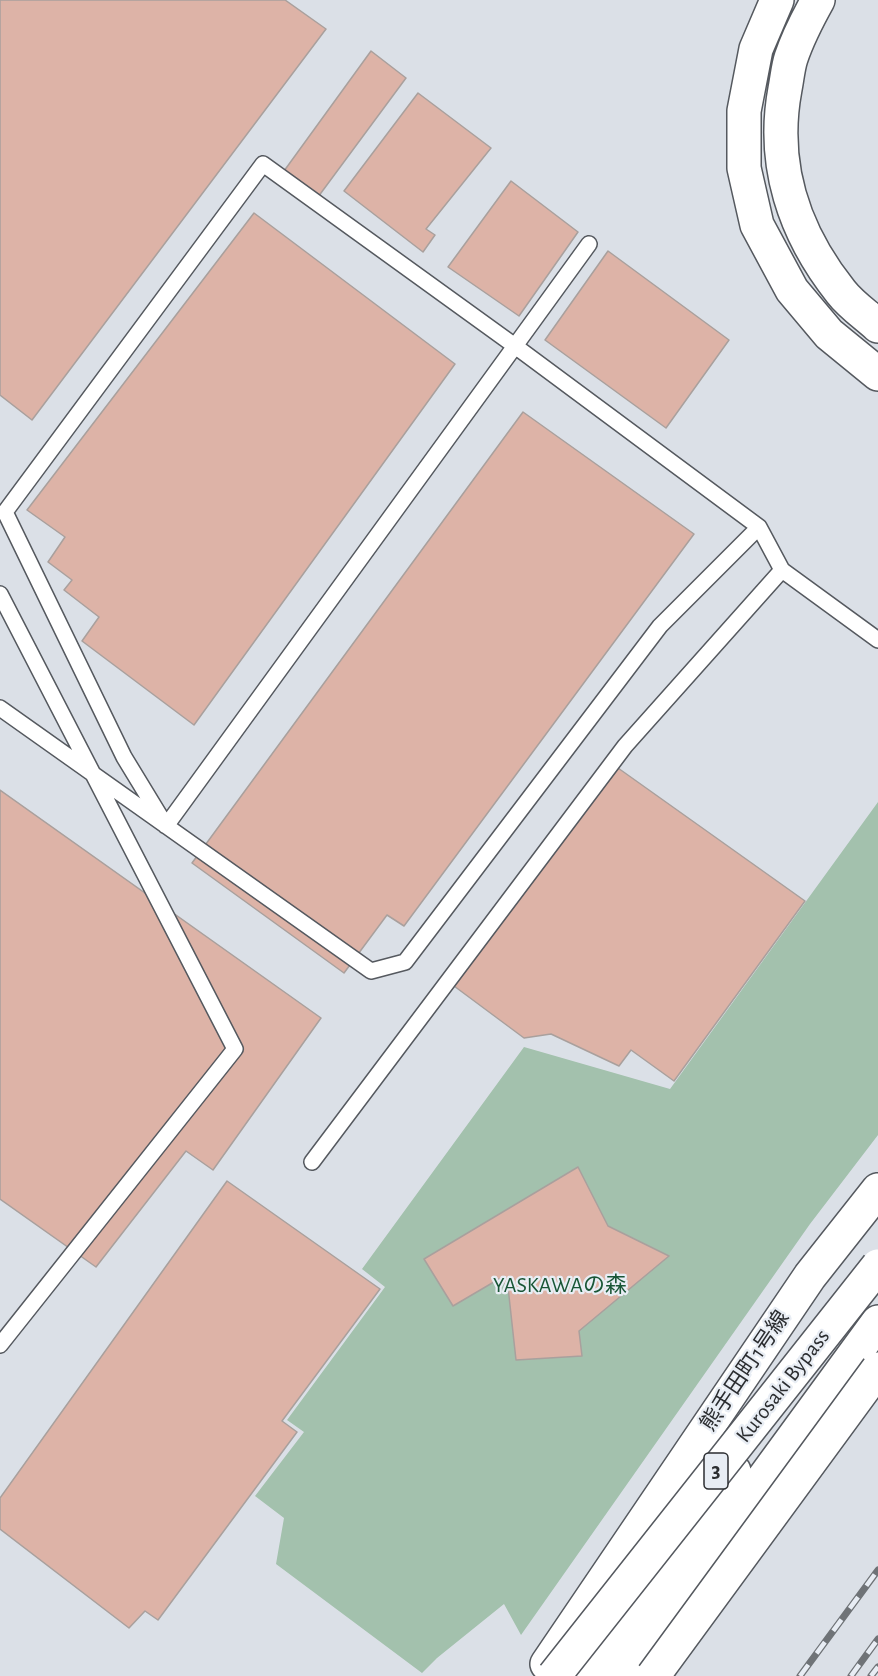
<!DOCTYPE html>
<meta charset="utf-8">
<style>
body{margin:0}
canvas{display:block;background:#dbe0e7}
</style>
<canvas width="878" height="1676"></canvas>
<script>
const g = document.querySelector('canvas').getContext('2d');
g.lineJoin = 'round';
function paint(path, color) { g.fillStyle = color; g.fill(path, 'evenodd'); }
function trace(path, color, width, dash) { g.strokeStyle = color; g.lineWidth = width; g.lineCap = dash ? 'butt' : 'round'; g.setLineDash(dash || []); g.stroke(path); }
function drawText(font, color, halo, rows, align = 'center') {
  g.font = font + ' "Alegreya Sans","Noto Sans JP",sans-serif'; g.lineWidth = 4.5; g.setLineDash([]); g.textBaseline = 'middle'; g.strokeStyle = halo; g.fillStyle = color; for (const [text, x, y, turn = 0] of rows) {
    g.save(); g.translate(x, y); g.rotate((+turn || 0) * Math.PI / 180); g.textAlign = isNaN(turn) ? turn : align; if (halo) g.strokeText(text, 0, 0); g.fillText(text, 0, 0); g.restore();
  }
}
const green = new Path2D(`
 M 878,802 L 878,1135 L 810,1224 L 521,1635 L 504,1604 L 437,1658 L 422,1673 L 276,1564 L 284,1518 L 255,1496 L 304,1432 L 287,1420 L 385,1287 L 362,1269 L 524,1047 L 670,1089 Z`);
const building = new Path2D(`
 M 0,0 L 285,0 L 326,29 L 32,420 L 0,395 Z
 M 371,51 L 406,78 L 318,197 L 284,171 Z
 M 418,93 L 491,148 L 426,229 L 435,235 L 423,252 L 344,191 Z
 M 511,181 L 578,232 L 519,316 L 448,267 Z
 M 254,213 L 455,364 L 194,725 L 82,641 L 99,617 L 64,590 L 72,580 L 48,562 L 65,537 L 27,510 Z
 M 608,251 L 729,340 L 666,428 L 545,340 Z
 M 523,412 L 694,534 L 404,926 L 387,915 L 344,973 L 192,863 Z
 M 618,768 L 805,901 L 674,1081 L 631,1050 L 619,1066 L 551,1034 L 524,1038 L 454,986 Z
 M 0,790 L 321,1018 L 213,1170 L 186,1151 L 96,1267 L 0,1199 Z
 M 578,1167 L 608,1226 L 669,1256 L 579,1331 L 582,1356 L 516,1360 L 508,1287 L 499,1279 L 453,1306 L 424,1259 Z
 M 227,1181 L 380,1289 L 282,1421 L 297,1432 L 158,1620 L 145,1611 L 129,1628 L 0,1529 L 0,1498 Z`);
const service = new Path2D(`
 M 263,164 L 515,346 L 166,826 L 124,757 L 5,512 Z
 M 589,244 L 515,346 L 759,527 L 782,570 L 878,640
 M 0,594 L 235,1049 L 0,1345
 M 0,708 L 371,971 L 405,962 L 660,626 L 759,527
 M 312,1162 L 625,746 L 782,570`);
const tertiary = new Path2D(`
 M 777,0 L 756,49 L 744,111 L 744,168 L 757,225 L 792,290 L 829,334 L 878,374
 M 818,0 C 808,18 798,37 791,58 C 788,67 787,79 785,89 C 771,164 794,233 841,292 C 851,305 866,315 878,326
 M 547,1664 L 810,1276 L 878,1190`);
const motorway = new Path2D(`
 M 585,1676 L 734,1471
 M 619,1676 L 878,1322`);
const rail = new Path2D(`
 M 800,1676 L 878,1570
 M 851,1676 L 878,1639
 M 871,1676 L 878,1667`);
const motorwayBridge = new Path2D(`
 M 554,1676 L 878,1266
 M 653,1676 L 878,1369`);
const shields = [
 [716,1471,24]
];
const shieldNames = [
 ["3",716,1471]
];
const parkNames = [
 ["YASKAWAの森",560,1285]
];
const streetNames = [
 ["熊手田町1号線",745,1371,-56],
 ["Kurosaki Bypass",783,1386,-52]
];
paint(green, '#a3c1ad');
paint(building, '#ddb3a7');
trace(building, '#a9a09d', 1.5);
trace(service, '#55595f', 18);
trace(tertiary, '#55595f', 36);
trace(motorway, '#55595f', 36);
trace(service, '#fff', 15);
trace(tertiary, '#fff', 33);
trace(motorway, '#fff', 33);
trace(rail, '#6f7377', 7);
trace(rail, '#e8edf4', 4.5, [14]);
trace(motorwayBridge, '#55595f', 36, []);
trace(motorwayBridge, '#fff', 33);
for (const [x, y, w] of shields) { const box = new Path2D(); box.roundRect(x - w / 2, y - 18, w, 36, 4.5); g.fillStyle = '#e8edf4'; g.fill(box); trace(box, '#2b2d30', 1.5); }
drawText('bold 21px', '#2b2d30', null, shieldNames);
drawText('22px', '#195636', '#e8edf4', parkNames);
drawText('22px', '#2b2d30', '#e8edf4', streetNames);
</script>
